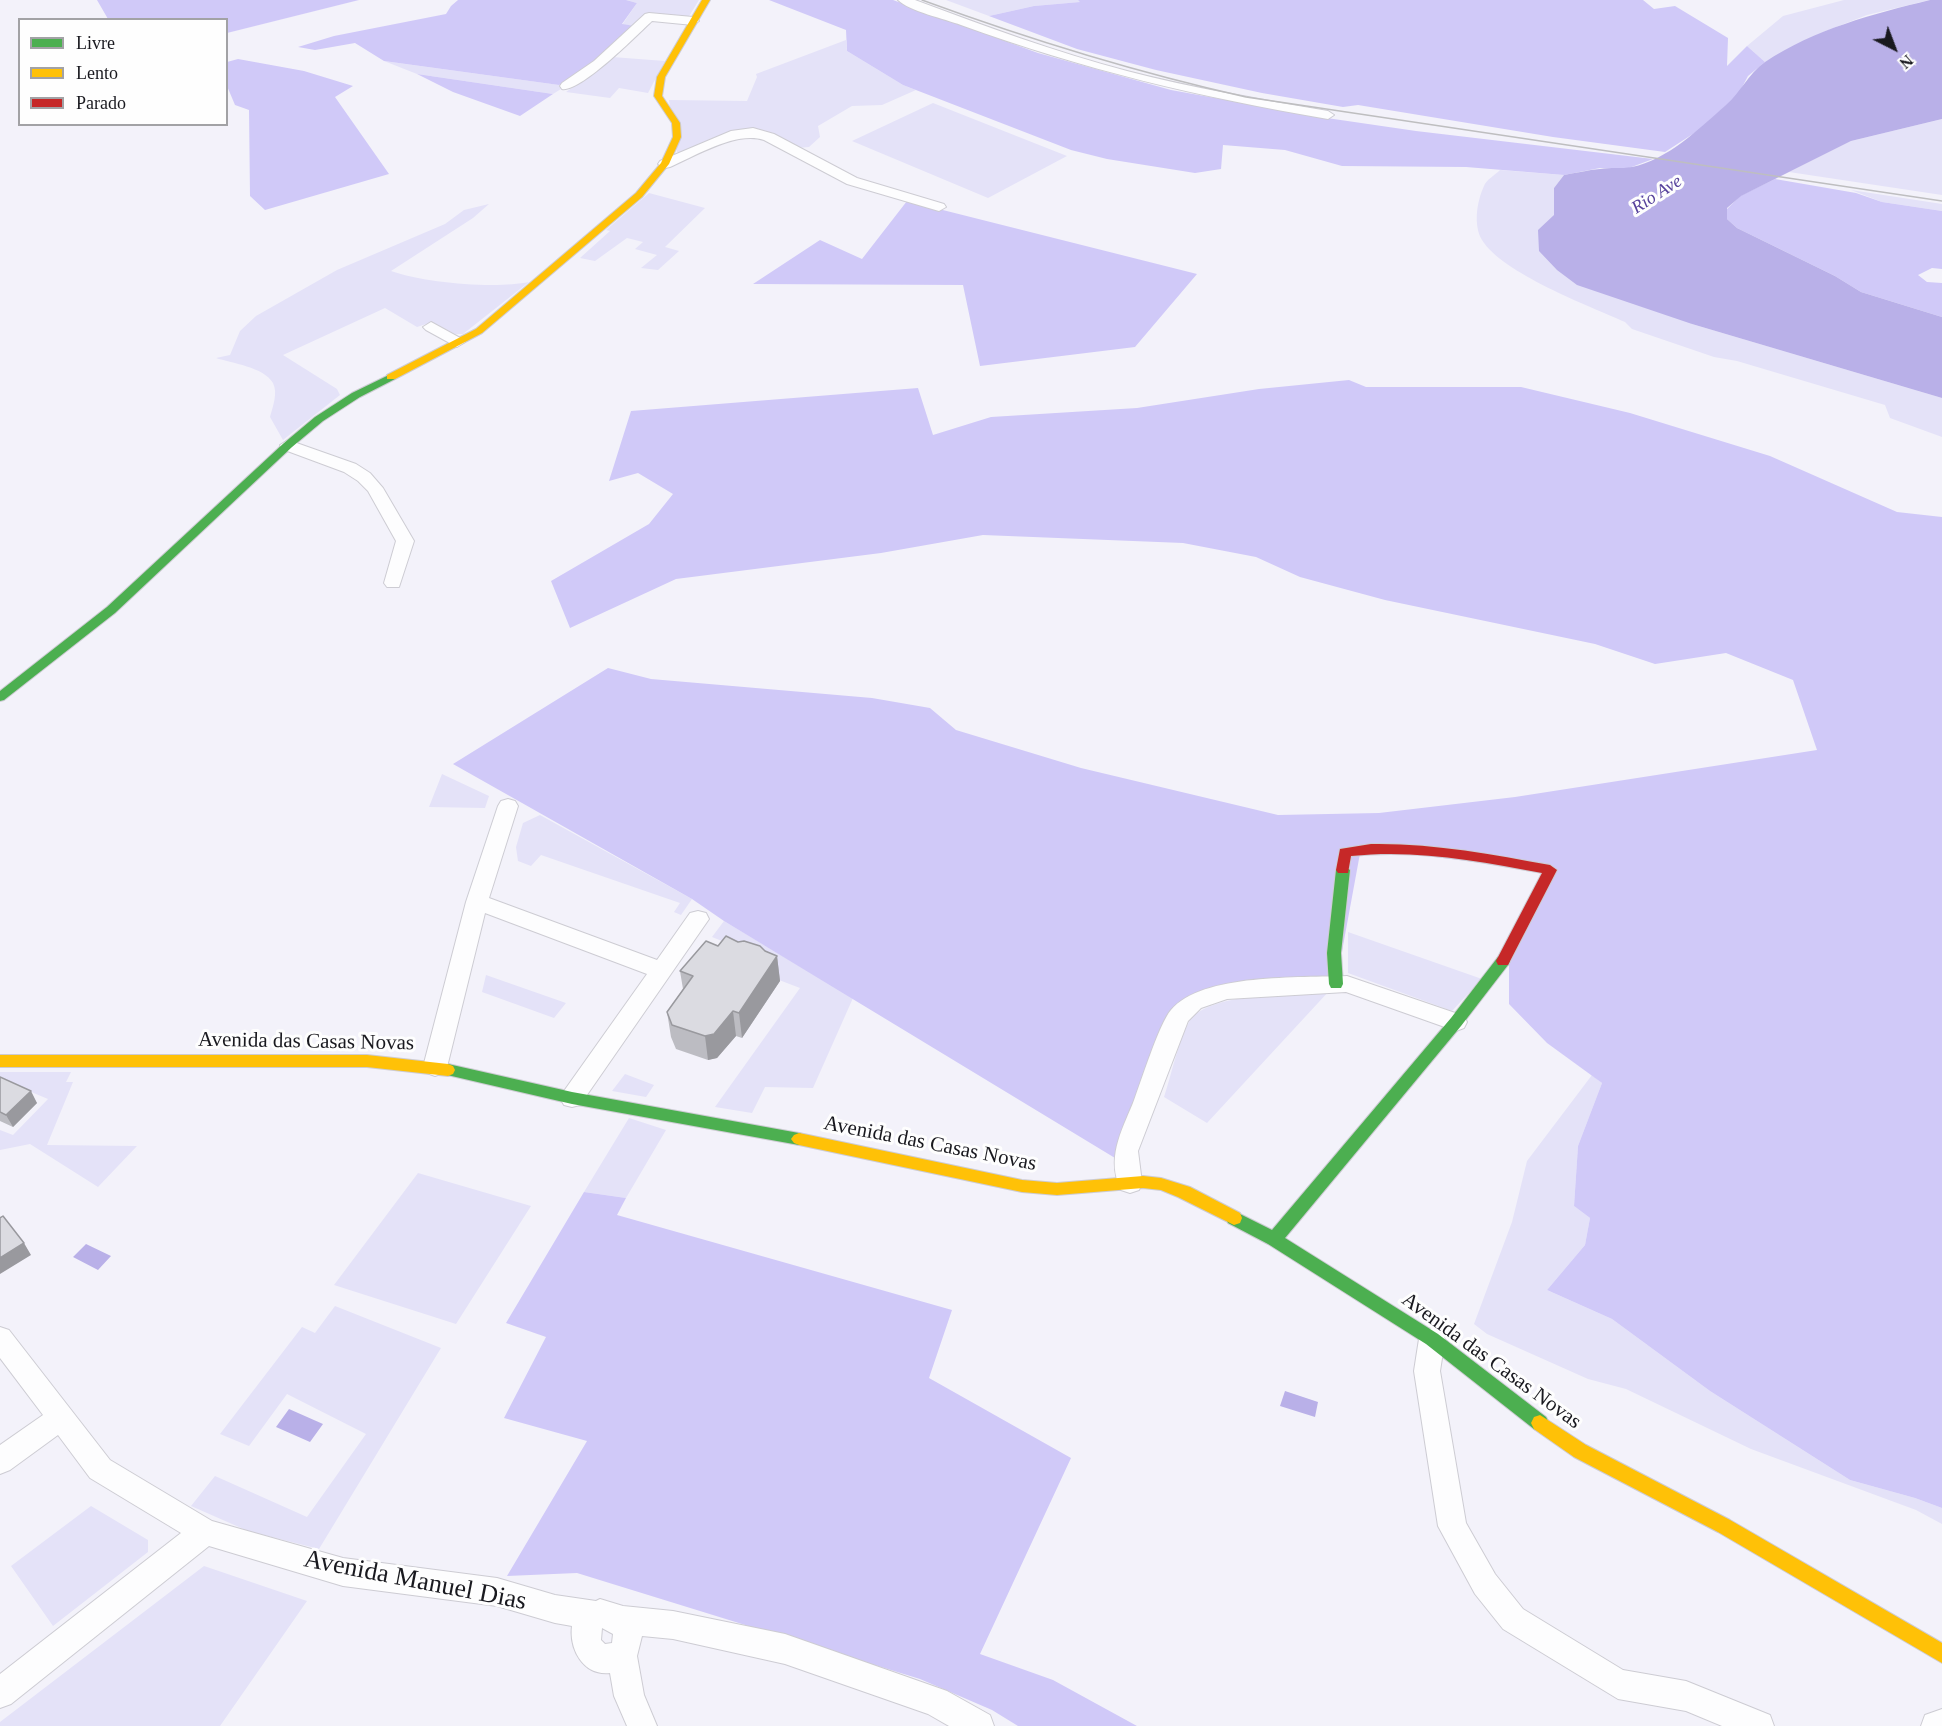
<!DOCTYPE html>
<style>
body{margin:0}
#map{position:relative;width:1942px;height:1726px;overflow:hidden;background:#f3f2fa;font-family:Georgia,serif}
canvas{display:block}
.legend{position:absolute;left:18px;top:18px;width:210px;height:108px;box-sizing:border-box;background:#fefefe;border:2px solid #a2a2a5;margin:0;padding:8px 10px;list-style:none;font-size:18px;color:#19191f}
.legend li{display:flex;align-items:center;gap:12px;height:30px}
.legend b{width:30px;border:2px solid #a2a2a5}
.north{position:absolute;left:1864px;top:18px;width:60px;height:60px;-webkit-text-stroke:4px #fefefe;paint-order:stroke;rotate:138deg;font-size:16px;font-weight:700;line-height:24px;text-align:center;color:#19191f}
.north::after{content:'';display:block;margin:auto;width:21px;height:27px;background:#19191f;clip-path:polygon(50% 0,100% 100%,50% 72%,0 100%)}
</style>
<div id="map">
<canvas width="1942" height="1726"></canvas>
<ul class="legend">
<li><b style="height:8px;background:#4caf50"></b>Livre</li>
<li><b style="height:8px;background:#ffc107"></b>Lento</li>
<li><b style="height:8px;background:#c62828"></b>Parado</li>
</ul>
<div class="north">N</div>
</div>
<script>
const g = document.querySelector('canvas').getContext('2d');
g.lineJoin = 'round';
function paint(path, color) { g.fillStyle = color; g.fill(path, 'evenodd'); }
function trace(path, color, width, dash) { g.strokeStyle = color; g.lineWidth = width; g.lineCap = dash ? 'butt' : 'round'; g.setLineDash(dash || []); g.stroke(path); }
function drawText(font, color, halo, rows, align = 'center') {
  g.font = font + ' Georgia,serif'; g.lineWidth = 6; g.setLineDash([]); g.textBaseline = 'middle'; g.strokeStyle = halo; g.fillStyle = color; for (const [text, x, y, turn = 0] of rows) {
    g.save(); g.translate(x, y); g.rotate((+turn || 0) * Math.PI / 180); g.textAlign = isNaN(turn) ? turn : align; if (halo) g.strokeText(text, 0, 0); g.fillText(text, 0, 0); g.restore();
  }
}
const green = new Path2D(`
 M 626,0 L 699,0 L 688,18 L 647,15 L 635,26 L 622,25 L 637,3 Z
 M 946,0 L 1078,0 L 1081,2 L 1034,6 L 989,16 Z
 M 1844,0 L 1930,0 L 1867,15 L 1821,33 L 1765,62 L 1747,46 L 1783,16 Z
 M 846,40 L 847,51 L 903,85 L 916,90 L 882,105 L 852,106 L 818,126 L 820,137 L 809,147 L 797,148 L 764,131 L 748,129 L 681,154 L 677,152 L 669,100 L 747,101 L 757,77 L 756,74 Z
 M 612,57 L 665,61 L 648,93 L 619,88 L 610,98 L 566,92 L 603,66 Z
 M 384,61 L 559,85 L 561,89 L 553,94 L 417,74 Z
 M 933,103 L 1067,156 L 988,198 L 852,141 Z
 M 1942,119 L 1942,195 L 1789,172 L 1851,141 Z
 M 1500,170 L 1564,175 L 1554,188 L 1554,215 L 1692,324 L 1942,398 L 1942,437 L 1890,418 L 1885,405 L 1737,361 L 1714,357 L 1632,329 L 1625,322 C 1589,306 1502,273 1482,240 C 1473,225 1477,201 1484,186 C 1486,180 1495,175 1500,170 Z
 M 1851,190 L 1942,204 L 1942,211 L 1882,202 Z
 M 649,193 L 705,208 L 665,247 L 679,251 L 658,270 L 641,268 L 657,255 L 635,249 L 643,242 L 627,238 L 595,261 L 580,258 L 610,231 L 606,230 Z
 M 489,204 L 473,218 L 391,271 C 425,283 495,289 529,282 L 463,334 L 455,334 L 432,322 L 417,327 L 385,308 L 283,355 L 337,389 L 340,395 L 283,440 L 270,417 C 273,406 278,393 273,383 C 264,367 231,363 216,358 L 230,355 L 240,331 L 256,316 L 337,270 L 445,224 L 464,210 Z
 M 442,774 L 489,796 L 485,808 L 429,807 Z
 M 540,815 L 692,899 L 681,915 L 674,912 L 680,903 L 541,855 L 531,866 L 518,861 L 516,847 L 523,823 Z
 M 724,921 L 853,998 L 813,1088 L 765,1087 L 752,1113 L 715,1107 L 800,988 L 711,954 L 722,941 L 712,937 Z
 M 1348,932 L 1482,979 L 1452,1011 L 1348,973 Z
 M 486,975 L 566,1003 L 554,1018 L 482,992 Z
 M 1330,990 L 1207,1123 L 1164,1097 C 1172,1073 1177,1045 1189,1022 C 1204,993 1299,993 1330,990 Z
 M 0,1072 L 71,1072 L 66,1082 L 73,1082 L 47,1145 L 137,1146 L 98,1187 L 30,1144 L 0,1150 L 0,1130 L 13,1135 L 48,1099 L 0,1079 Z
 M 625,1074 L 654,1085 L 646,1097 L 612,1091 Z
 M 1592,1075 L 1602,1083 L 1578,1146 L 1574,1206 L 1590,1218 L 1585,1245 L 1547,1290 L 1612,1319 L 1710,1391 L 1850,1480 L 1915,1498 L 1942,1508 L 1942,1524 L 1916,1510 L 1751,1449 L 1626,1389 L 1588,1379 L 1487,1334 L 1474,1324 L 1512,1222 L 1527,1161 Z
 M 629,1118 L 666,1130 L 626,1198 L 584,1192 Z
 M 418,1173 L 531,1206 L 456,1324 L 334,1285 Z
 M 335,1306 L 441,1348 L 319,1549 L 248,1531 L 191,1506 L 215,1476 L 307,1517 L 366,1434 L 287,1394 L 249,1446 L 220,1434 L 302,1327 L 315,1333 Z
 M 91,1506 L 148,1540 L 148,1552 L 53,1626 L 11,1566 Z
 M 204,1566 L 307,1601 L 220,1726 L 0,1726 L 0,1722 Z`);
const forest = new Path2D(`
 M 97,0 L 359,0 L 227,33 L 226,20 L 108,19 Z
 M 458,0 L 626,0 L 637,3 L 622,24 L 635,26 C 615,45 586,79 559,85 L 384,61 L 355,43 L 315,50 L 298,47 L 334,36 L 446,14 L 451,6 Z
 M 769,0 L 893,0 L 1038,53 L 1171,90 L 1320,117 L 1416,131 L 1653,159 L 1629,168 L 1600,168 L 1564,175 L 1466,167 L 1342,166 L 1285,150 L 1223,145 L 1221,169 L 1195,173 L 1107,159 L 1071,150 L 903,85 L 847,51 L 846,30 Z
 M 1078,0 L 1643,0 L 1654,9 L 1675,6 L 1728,38 L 1727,66 L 1747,46 L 1765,62 L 1748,76 L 1738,95 L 1699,130 L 1665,152 L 1553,137 L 1358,105 L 1343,107 L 1262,93 L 1156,70 L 1077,49 L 989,16 L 1034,6 L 1080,2 Z
 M 238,59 L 304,71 L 353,86 L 335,97 L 389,174 L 265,210 L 250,196 L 249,110 L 235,105 L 227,86 L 227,62 Z
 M 417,74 L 553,94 L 520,116 L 453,92 Z
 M 1775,179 L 1856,193 L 1882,202 L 1942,211 L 1942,269 L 1932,268 L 1918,275 L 1927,282 L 1942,283 L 1942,317 L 1861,292 L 1835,276 L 1737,228 L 1727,219 L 1727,209 L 1740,196 Z
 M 907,201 L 1197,274 L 1135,347 L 980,366 L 963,285 L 753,284 L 820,240 L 862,259 Z
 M 1349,380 L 1366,387 L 1521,387 L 1630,413 L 1770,456 L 1897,512 L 1942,517 L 1942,1508 L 1915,1498 L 1850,1480 L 1710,1391 L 1612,1319 L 1547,1290 L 1585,1245 L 1590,1218 L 1574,1206 L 1578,1146 L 1602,1083 L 1547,1043 L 1509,1004 L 1509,953 L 1549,871 L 1361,848 L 1336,984 L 1227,991 L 1176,1022 L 1115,1158 L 724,921 L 692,899 L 453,764 L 608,668 L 651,679 L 872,698 L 930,708 L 956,730 L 1081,768 L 1278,815 L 1379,813 L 1515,797 L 1817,750 L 1793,680 L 1726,653 L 1655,664 L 1595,644 L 1385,600 L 1300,577 L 1256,557 L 1183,543 L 983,535 L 881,553 L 676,579 L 570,628 L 551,581 L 649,524 L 673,494 L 638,473 L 609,481 L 631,411 L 918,388 L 933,435 L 991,417 L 1137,408 L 1259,389 Z
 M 584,1192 L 626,1198 L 617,1215 L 952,1310 L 929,1378 L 1071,1458 L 980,1654 L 1053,1680 L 1137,1726 L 1018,1726 L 992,1710 L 920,1679 L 577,1573 L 507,1576 L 587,1441 L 504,1418 L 546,1337 L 506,1323 Z`);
const water = new Path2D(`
 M 1930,0 L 1942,0 L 1942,119 L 1851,141 L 1741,196 L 1727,208 L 1727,219 L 1737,228 L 1835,276 L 1861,292 L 1942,317 L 1942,398 L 1692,324 L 1577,285 L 1557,270 L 1539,251 L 1538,230 L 1554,215 L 1554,188 L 1564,175 C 1576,173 1588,170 1600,169 C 1610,167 1621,169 1632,167 C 1667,160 1699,129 1726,105 C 1741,92 1748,74 1765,62 C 1815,29 1873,14 1930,0 Z
 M 86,1244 L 111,1256 L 98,1270 L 73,1257 Z
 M 1285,1391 L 1318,1402 L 1315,1417 L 1280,1406 Z
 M 289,1409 L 323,1424 L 310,1442 L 276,1427 Z`);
const street = new Path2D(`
 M 898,0 L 915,0 C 985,26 1055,52 1127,71 C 1193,88 1261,100 1328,111 L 1334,115 L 1328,119 C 1199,97 1085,70 961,25 C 945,19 909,11 898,0 Z
 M 649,13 L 693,17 L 699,21 L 693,25 L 652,21 C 637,35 580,93 562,89 L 560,86 L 562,83 L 594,61 L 645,14 Z
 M 753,128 L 774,134 L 857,178 L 944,204 L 946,207 L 939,211 L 847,184 L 764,140 C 736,131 697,155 670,167 L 665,168 L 658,164 L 660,161 L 731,131 Z
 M 431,322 L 462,339 L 465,342 L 457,347 L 426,330 L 423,327 Z
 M 288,440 L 356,464 L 370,473 L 383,488 L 414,541 L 399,587 L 387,587 L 384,583 L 396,541 L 368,491 L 358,481 L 344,472 L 282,449 L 280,445 Z
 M 508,799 L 515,801 L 518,806 L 489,898 L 657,960 L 690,913 L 698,911 L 706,913 L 709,919 L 580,1105 L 572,1107 L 564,1105 L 560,1098 L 564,1091 L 647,974 L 485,913 L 447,1067 L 443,1073 L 435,1076 L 427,1073 L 423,1067 L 466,902 L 498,806 L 501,801 Z
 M 1347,976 L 1464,1016 L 1467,1022 L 1464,1028 L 1456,1031 L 1346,992 L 1227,999 L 1201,1008 L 1188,1021 L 1138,1151 L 1142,1183 L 1139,1190 L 1130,1193 L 1121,1190 C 1106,1159 1121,1132 1133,1103 C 1141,1082 1159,1024 1171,1010 C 1202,973 1301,978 1347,976 Z
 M 0,1327 L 9,1330 L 110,1460 L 212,1521 L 343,1558 L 497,1578 L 555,1595 L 596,1601 L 600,1599 L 623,1606 L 673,1611 L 785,1634 L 947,1691 L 990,1715 L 994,1726 L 949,1726 L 928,1714 L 785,1664 L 673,1639 L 642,1636 L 637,1656 L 644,1695 L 657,1726 L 627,1726 L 614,1696 L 610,1673 C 583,1676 569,1649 572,1626 L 555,1623 L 497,1606 L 343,1586 L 209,1546 L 11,1704 L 0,1708 L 0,1674 L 181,1533 L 90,1478 L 58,1435 L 10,1470 L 0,1474 L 0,1445 L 43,1415 L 0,1358 ZM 602,1628 L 613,1634 L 612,1643 L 605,1644 L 601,1640 Z
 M 1432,1328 L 1441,1331 L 1445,1339 L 1440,1371 L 1466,1523 L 1495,1574 L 1523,1609 L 1623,1670 L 1686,1681 L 1770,1715 L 1774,1726 L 1722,1726 L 1686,1711 L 1618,1699 L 1503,1629 L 1475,1594 L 1438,1526 L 1414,1371 L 1419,1339 L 1423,1331 Z
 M 1942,1709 L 1942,1726 L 1921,1726 L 1925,1715 Z`);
const fast = new Path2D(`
 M 391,374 L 395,375 L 395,379 L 360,397 L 323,421 L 292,447 L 115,613 L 4,700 L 0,701 L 0,691 L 107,607 L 284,443 L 315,417 L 352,393 Z
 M 1343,865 L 1350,870 L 1341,953 L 1343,984 L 1341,988 L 1331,988 L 1329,984 L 1327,953 L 1336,870 Z
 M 1503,956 L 1508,957 L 1510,961 L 1508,965 L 1461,1026 L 1285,1238 L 1438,1334 L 1546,1417 L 1549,1423 L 1546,1429 L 1540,1431 L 1534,1429 L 1426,1344 L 1268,1244 L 1228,1223 L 1226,1218 L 1228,1213 L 1234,1211 L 1272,1230 L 1451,1018 L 1498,957 Z
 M 448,1064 L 572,1092 L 799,1133 L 804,1135 L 807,1139 L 804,1143 L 799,1145 L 572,1104 L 443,1074 L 441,1070 L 443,1066 Z`);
const slow = new Path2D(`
 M 702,0 L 710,0 L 665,77 L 662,96 L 680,123 L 681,137 L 669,164 L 642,197 L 482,333 L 395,379 L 387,379 L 387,375 L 476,329 L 636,193 L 661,163 L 673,137 L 672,123 L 654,96 L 657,77 Z
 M 0,1055 L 367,1055 L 448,1064 L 453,1066 L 455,1070 L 453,1074 L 448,1076 L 367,1067 L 0,1067 Z
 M 799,1133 L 1022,1180 L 1057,1183 L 1143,1176 L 1161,1178 L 1190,1187 L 1240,1213 L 1242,1218 L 1240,1223 L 1234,1225 L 1178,1197 L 1161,1190 L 1143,1188 L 1057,1195 L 1022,1192 L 799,1145 L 794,1143 L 791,1139 L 794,1135 Z
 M 1540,1415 L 1586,1445 L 1730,1520 L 1942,1643 L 1942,1663 L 1718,1532 L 1574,1457 L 1534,1429 L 1531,1423 L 1534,1417 Z`);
const jam = new Path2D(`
 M 1371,844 C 1432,843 1490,854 1550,865 L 1557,870 L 1508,965 L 1498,965 L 1496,961 L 1542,873 C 1478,861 1416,849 1351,856 L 1348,873 L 1338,873 L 1336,870 L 1340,849 Z`);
const tram = new Path2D(`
 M 922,0 C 1028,39 1135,72 1246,97 L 1942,201`);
const wall = new Path2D(`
 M 738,942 L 777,956 L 780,981 L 742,1038 L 736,1036 L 717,1058 L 708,1060 L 676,1049 L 671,1037 L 667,1012 L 683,989 L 680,971 L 718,946 Z
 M 0,1077 L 37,1103 L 13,1127 L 0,1121 Z`);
const shadedWall = new Path2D(`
 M 777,956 L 780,981 L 742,1038 L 739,1013 Z
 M 733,1011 L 736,1036 L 717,1058 L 708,1060 L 705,1036 Z
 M 31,1091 L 37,1103 L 13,1127 L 6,1115 Z
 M 24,1243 L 31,1255 L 0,1274 L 0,1258 Z`);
const building = new Path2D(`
 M 726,936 L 738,942 L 744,941 L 760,946 L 765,951 L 777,956 L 739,1013 L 733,1011 L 714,1034 L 705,1036 L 672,1025 L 667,1012 L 693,976 L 680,971 L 706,941 L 718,946 Z
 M 0,1077 L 31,1091 L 6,1115 L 0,1112 Z
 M 3,1216 L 24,1243 L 0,1258 L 0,1218 Z`);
const farWaternames = [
 ["Rio Ave",1657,195,-33]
];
const streetNames = [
 ["Avenida das Casas Novas",306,1042,1],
 ["Avenida das Casas Novas",930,1144,11],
 ["Avenida das Casas Novas",1491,1361,36]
];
const nearStreetnames = [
 ["Avenida Manuel Dias",415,1581,11]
];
paint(green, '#e4e2f8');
paint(forest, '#d0c9f8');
paint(water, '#b9b0e8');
trace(street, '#cdccd3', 2);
trace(fast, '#cdccd3', 2);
trace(slow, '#cdccd3', 2);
trace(jam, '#cdccd3', 2);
paint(street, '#fdfdfe');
paint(fast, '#4caf50');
paint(slow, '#ffc107');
paint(jam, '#c62828');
trace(tram, '#bebec0', 1.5);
paint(wall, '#bcbcc2');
paint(shadedWall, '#99999e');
paint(building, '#dbdbe1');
trace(building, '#99999e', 1.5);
drawText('italic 18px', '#56419b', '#fefefe', farWaternames);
drawText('21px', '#19191f', '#fefefe', streetNames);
drawText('26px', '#19191f', '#fefefe', nearStreetnames);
</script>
